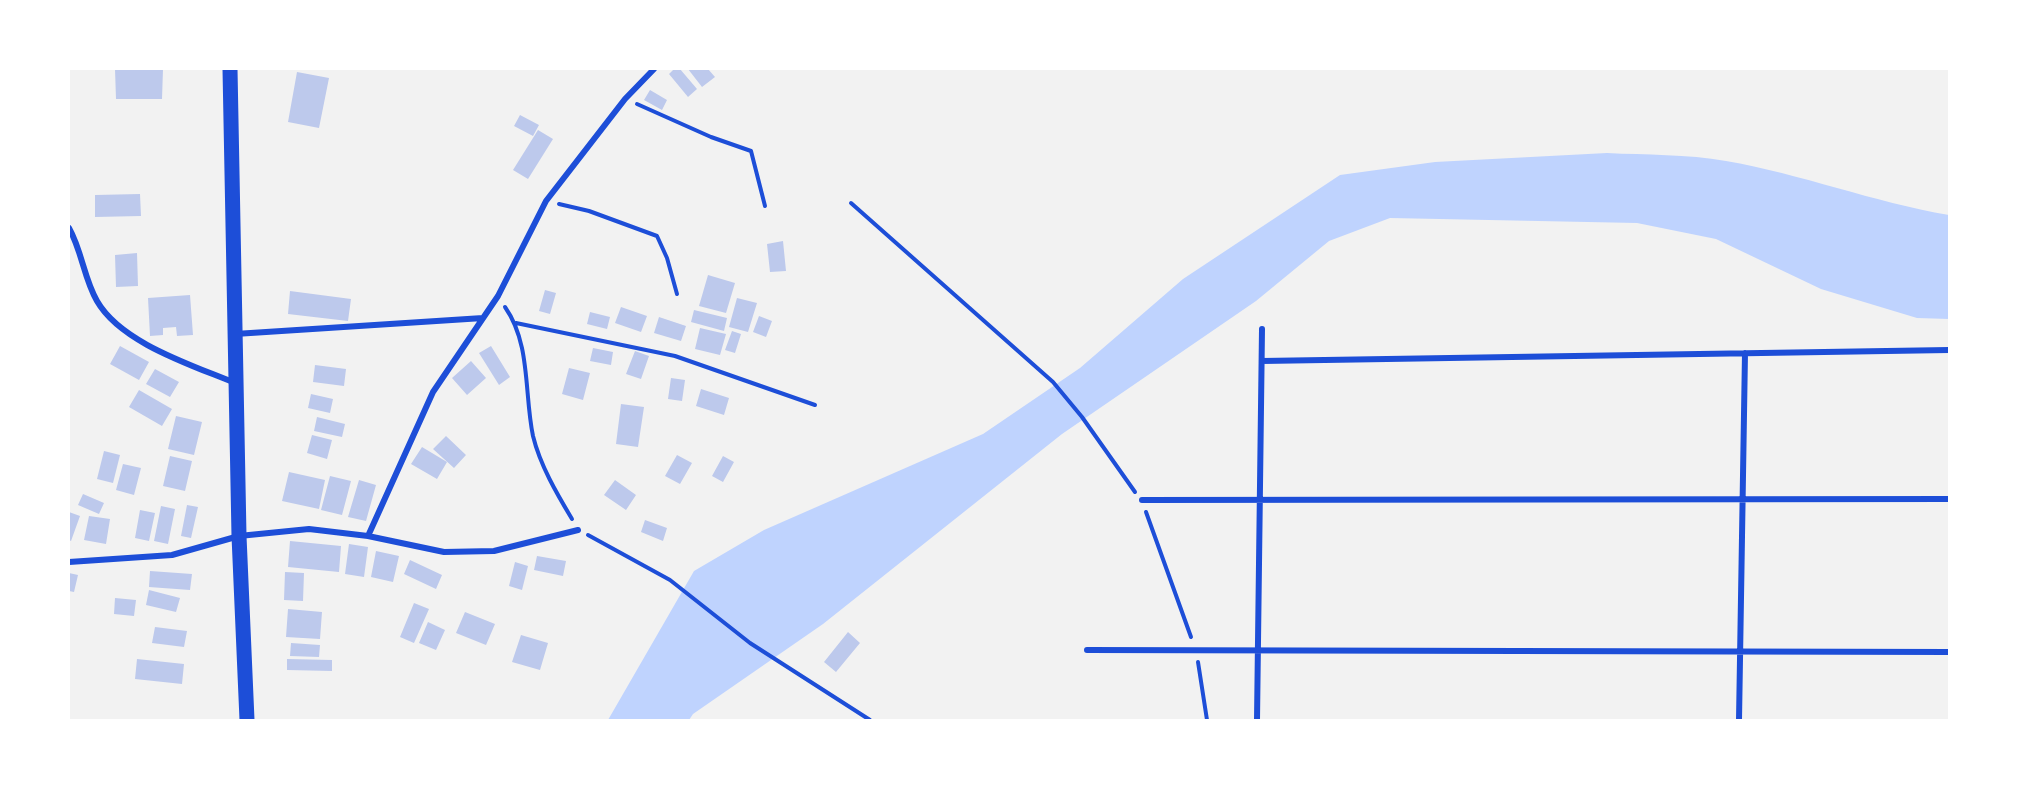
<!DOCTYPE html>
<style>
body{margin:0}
#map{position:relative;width:2018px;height:789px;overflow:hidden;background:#f2f2f2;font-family:Helvetica,sans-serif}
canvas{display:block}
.frame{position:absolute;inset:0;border:70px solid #fff;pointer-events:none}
</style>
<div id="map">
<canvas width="2018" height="789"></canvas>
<div class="frame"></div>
</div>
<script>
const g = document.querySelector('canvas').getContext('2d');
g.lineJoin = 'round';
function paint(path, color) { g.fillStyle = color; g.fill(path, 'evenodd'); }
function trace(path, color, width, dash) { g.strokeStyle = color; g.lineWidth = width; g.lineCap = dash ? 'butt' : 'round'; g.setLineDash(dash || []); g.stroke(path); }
const water = new Path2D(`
 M 1607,153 C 1646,155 1687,154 1726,161 C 1801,174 1873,202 1949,215 L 1949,319 L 1917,318 L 1821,289 L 1716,239 L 1637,223 L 1390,218 L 1329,241 L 1256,301 L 1062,434 L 823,624 L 693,714 L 689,720 L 608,720 L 694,571 L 764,530 L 983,434 L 1080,368 L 1183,279 L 1340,175 L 1435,162 Z`);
const building = new Path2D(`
 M 115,69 L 163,69 L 162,99 L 116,99 Z
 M 674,69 L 680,69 L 697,89 L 688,97 L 669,74 Z
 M 688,69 L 708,69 L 715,77 L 702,87 Z
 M 297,72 L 329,78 L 319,128 L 288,122 Z
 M 650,90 L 667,100 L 662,110 L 644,100 Z
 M 520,115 L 539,125 L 533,136 L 514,126 Z
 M 538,130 L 553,139 L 528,179 L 513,170 Z
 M 140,194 L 141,216 L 95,217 L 95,195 Z
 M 783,241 L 786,271 L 770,272 L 767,244 Z
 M 137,253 L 138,286 L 116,287 L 115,255 Z
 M 708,275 L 735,283 L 726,313 L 699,306 Z
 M 545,290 L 556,293 L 550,314 L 539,311 Z
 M 290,291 L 351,299 L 348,321 L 288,314 Z
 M 190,295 L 193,335 L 177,336 L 176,327 L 163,328 L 163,335 L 150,336 L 148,298 Z
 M 737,298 L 757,303 L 748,332 L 729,327 Z
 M 621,307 L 647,316 L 641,332 L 615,323 Z
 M 694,310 L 727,318 L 724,331 L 691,322 Z
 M 590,312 L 610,317 L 607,329 L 587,324 Z
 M 759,316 L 772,321 L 766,337 L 753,332 Z
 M 659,317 L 686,326 L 681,341 L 654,333 Z
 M 700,328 L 726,334 L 720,355 L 695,349 Z
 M 732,331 L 741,334 L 735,353 L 725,350 Z
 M 120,346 L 149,362 L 139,380 L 110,364 Z
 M 491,346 L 510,377 L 499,385 L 479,353 Z
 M 593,348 L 613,352 L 611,365 L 590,361 Z
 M 635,351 L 649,356 L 641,379 L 626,374 Z
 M 471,361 L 486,378 L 467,395 L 452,378 Z
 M 315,365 L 346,369 L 344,386 L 313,382 Z
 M 569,368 L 590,373 L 583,400 L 562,394 Z
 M 155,369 L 179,382 L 170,397 L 146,384 Z
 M 671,378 L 685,380 L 682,401 L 668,399 Z
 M 701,389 L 729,398 L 724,415 L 696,406 Z
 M 139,390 L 172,409 L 162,426 L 129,407 Z
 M 311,394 L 333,399 L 330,413 L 308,408 Z
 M 621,404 L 644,407 L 638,447 L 616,444 Z
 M 176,416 L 202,422 L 194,455 L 168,449 Z
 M 317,417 L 345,424 L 342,437 L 314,431 Z
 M 312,435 L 332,440 L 327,459 L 307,453 Z
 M 446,436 L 466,455 L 454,468 L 433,449 Z
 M 422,447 L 447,462 L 437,479 L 411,464 Z
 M 104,451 L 120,455 L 113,483 L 97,479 Z
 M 677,455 L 692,463 L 680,484 L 665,476 Z
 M 170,456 L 192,461 L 185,491 L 163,486 Z
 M 723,456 L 734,462 L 723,482 L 712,476 Z
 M 123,464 L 141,468 L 134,495 L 116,490 Z
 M 289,472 L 325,480 L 319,509 L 282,501 Z
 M 330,476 L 351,481 L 342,515 L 321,510 Z
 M 359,480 L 376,485 L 366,521 L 348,517 Z
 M 615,480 L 636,495 L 626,510 L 604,495 Z
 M 83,494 L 104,503 L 99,514 L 78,505 Z
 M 187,505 L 198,507 L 191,538 L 181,536 Z
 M 161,506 L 175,509 L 168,544 L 154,541 Z
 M 140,510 L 155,513 L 149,541 L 135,538 Z
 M 69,512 L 80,516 L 71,541 L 69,540 Z
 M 89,516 L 110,519 L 106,544 L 84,540 Z
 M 645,520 L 667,528 L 663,541 L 641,532 Z
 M 290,541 L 341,546 L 339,572 L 288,567 Z
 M 349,544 L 368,547 L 364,577 L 345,574 Z
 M 376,551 L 399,556 L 393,582 L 371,577 Z
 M 537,556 L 566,561 L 563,576 L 534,570 Z
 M 410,560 L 442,575 L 436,589 L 404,574 Z
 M 515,562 L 528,566 L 522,590 L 509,586 Z
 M 150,571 L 192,574 L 190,590 L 149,587 Z
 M 285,572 L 304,573 L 303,601 L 284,600 Z
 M 69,573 L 78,575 L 74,592 L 69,591 Z
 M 149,590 L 180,598 L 176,612 L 146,605 Z
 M 115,598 L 136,600 L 134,616 L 114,614 Z
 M 414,603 L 429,609 L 414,643 L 400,637 Z
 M 288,609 L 322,612 L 320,639 L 286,637 Z
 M 465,612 L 495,624 L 486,645 L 456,633 Z
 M 428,622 L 445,630 L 436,650 L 419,643 Z
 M 155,627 L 187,631 L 184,647 L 152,643 Z
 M 848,632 L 860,643 L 836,672 L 824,662 Z
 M 521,635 L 548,643 L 540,670 L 512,662 Z
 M 291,643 L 320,645 L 319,657 L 290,656 Z
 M 137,659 L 184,664 L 182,684 L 135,679 Z
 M 287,659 L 332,660 L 332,671 L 287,670 Z`);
const path = new Path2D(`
 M 637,104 L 711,137 L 751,151 L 765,206
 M 851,203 L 1053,382 L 1082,417 L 1135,492
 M 559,204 L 589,211 L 657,236 L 667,258 L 677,294
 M 505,307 C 531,344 524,393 533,436 C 540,465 557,494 572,519
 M 516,323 L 675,356 L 815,405
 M 1146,512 L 1191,637
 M 588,535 L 670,580 L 750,643 L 870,720
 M 1198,662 L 1207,720`);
const minor = new Path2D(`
 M 69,228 C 82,251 84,279 97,301 C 121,343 192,365 235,383
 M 235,334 L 483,318
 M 1262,361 L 1949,350
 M 1142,500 L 1949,499
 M 368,536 L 444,552 L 494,551 L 578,530
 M 69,562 L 172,555 L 239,536 L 309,529 L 368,536 L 433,392 L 498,296 L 546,201 L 625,99 L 654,69
 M 1087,650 L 1949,652
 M 1257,720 L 1262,329
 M 1739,720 L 1745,353`);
const primary = new Path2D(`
 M 230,69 L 239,536 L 247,720`);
paint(water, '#bfd3fe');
paint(building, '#bdc9ec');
trace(path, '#1d4ed8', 4);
trace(minor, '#1d4ed8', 6);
trace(primary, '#1d4ed8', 15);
</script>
